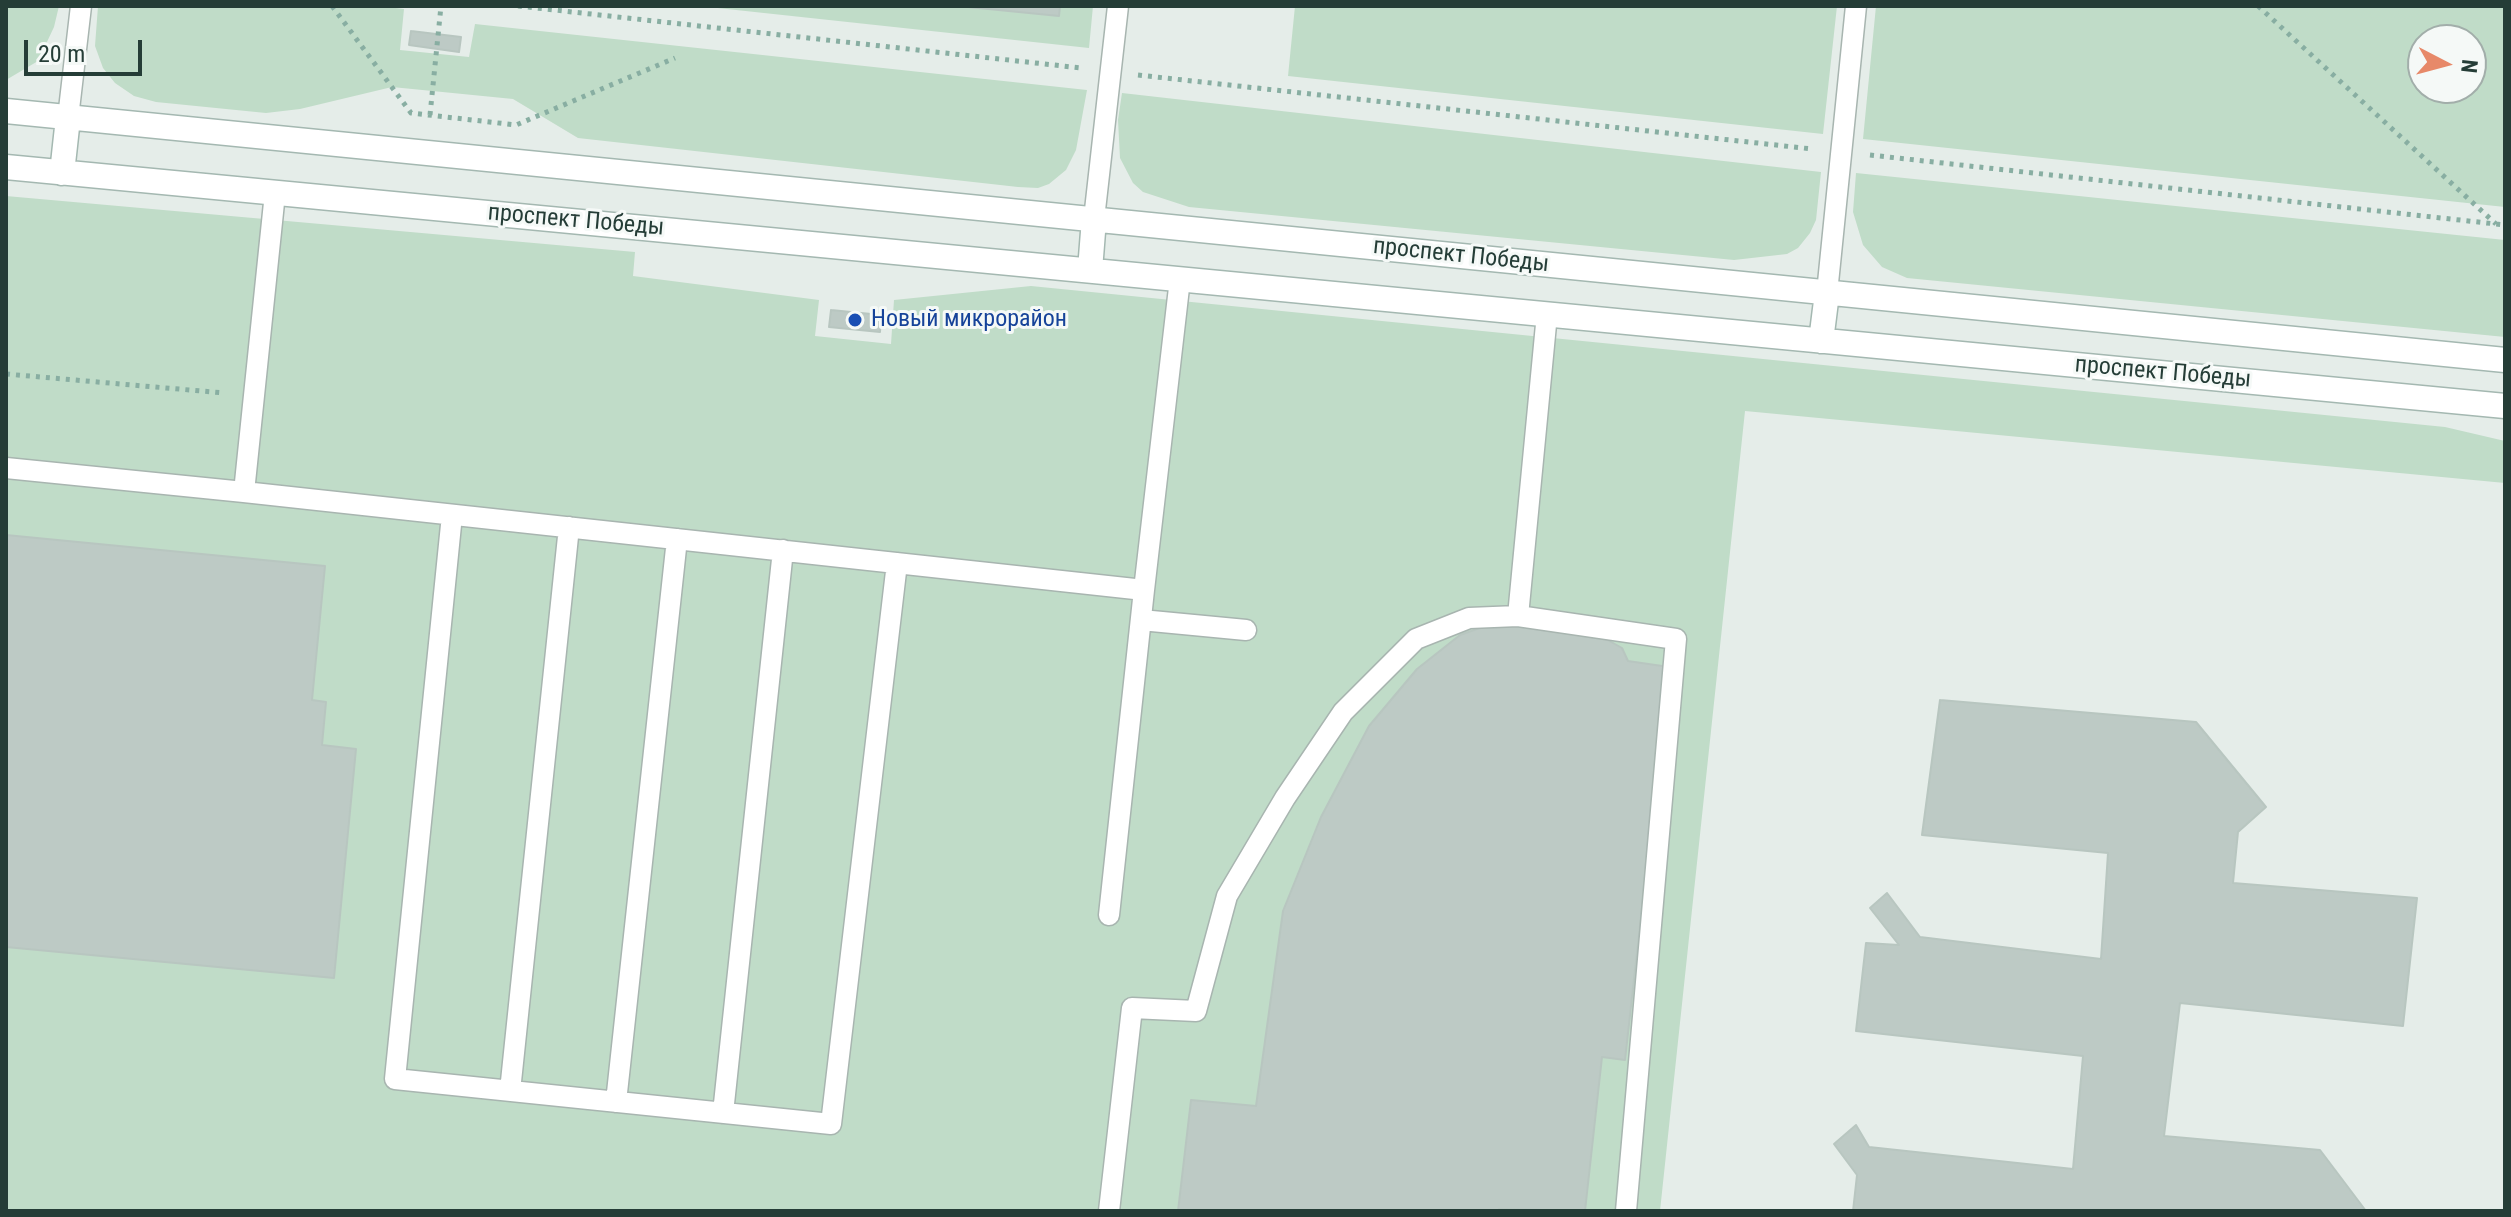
<!DOCTYPE html>
<html>
<head>
<meta charset="utf-8">
<style>
  body { margin:0 }
  #map { position:relative; width:2511px; height:1217px; overflow:hidden; background:#e5ede9; font-family:"Roboto Condensed",sans-serif }
  canvas { display:block }
  .frame { position:absolute; inset:0; border:8px solid #253d37; pointer-events:none }
  .north { position:absolute; left:2407px; top:24px; width:80px; height:80px; box-sizing:border-box; background:#f5f9f7; border:2px solid #a2aeaa; border-radius:50%; rotate:96deg; font-size:22px; font-weight:700; line-height:32px; text-align:center; color:#253d37 }
  .north::after { content:''; display:block; margin:auto; width:28px; height:36px; background:#e78969; clip-path:polygon(50% 0,100% 100%,50% 72%,0 100%) }
  .scale { position:absolute; left:24px; top:40px; width:118px; height:36px; box-sizing:border-box; border:4px solid #253d37; border-top:0; padding-left:10px; font-size:24px; line-height:28px; white-space:nowrap; color:#253d37; -webkit-text-stroke:6px #f5f9f7; paint-order:stroke }
</style>
</head>
<body>
<div id="map">
<canvas width="2511" height="1217"></canvas>
<div class="frame"></div>
<div class="north">N</div>
<div class="scale">20 m</div>
</div>
<script>
const ctx = document.querySelector('canvas').getContext('2d');
ctx.lineJoin = 'round';
function fill(path, color) {
  ctx.fillStyle = color;
  ctx.fill(path, 'evenodd');
}
function shape(rows) {
  const path = new Path2D();
  for (const r of rows) {
    path.moveTo(r[0], r[1]);
    for (let i = 2; i < r.length; i += 2) path.lineTo(r[i], r[i + 1]);
  }
  return path;
}
function strokePath(path, color, width, dash) {
  ctx.strokeStyle = color;
  ctx.lineWidth = width;
  ctx.lineCap = dash ? 'butt' : 'round';
  ctx.setLineDash(dash || []);
  ctx.stroke(path);
}
function label(font, color, halo, rows, align = 'center') {
  ctx.font = font + ' "Roboto Condensed",sans-serif';
  ctx.lineWidth = 6;
  ctx.setLineDash([]);
  ctx.textBaseline = 'middle';
  ctx.strokeStyle = halo;
  ctx.fillStyle = color;
  for (const [text, x, y, turn = 0] of rows) {
    ctx.save();
    ctx.translate(x, y);
    ctx.rotate((+turn || 0) * Math.PI / 180);
    ctx.textAlign = isNaN(turn) ? turn : align;
    if (halo) ctx.strokeText(text, 0, 0);
    ctx.fillText(text, 0, 0);
    ctx.restore();
  }
}
const green = shape([
  [6,6,59,6,54,27,38,61,6,80],
  [98,6,379,6,404,9,400,50,469,57,475,24,1087,90,1076,150,1066,170,1049,184,1038,188,1018,187,578,138,513,99,392,87,300,109,266,113,156,102,134,96,115,83,103,68,95,46],
  [699,6,958,6,1059,16,1060,6,1093,6,1089,48],
  [1295,6,1837,6,1823,134,1288,76],
  [1876,6,2505,6,2505,207,1863,139],
  [2471,40,2471,88,2423,88,2423,40],
  [1122,93,1821,172,1816,220,1810,233,1798,248,1787,254,1734,260,1189,207,1143,192,1133,183,1120,158,1118,120],
  [1856,173,2505,240,2505,337,1907,278,1882,267,1863,245,1853,212],
  [6,196,635,252,633,276,819,300,815,336,891,344,894,300,1031,286,2445,427,2505,441,2505,483,1745,411,1660,1211,6,1211]
]);
const building = shape([
  [958,6,1060,6,1059,16,958,6],
  [411,31,461,37,459,52,409,45,411,31],
  [831,310,881,315,880,332,829,327,831,310],
  [6,535,325,566,312,700,326,702,322,745,356,749,334,978,6,947,6,535],
  [1502,620,1586,628,1622,648,1628,661,1669,667,1625,1060,1602,1057,1585,1211,1499,1209,1499,1211,1178,1211,1191,1100,1256,1106,1283,911,1321,817,1369,726,1417,669,1460,635,1502,620],
  [1940,700,2196,722,2266,807,2238,832,2233,883,2417,898,2403,1026,2180,1003,2164,1136,2320,1150,2366,1211,1853,1211,1857,1175,1834,1144,1856,1125,1869,1147,2073,1169,2083,1056,1856,1031,1866,943,1899,945,1870,908,1887,893,1920,937,2101,959,2108,853,1922,835,1940,700]
]);
const path = shape([
  [332,6,411,113,516,125,675,58],
  [518,6,1081,68],
  [2258,6,2496,224],
  [1138,75,1812,149],
  [430,115,441,6],
  [1870,155,2505,225],
  [6,374,224,393]
]);
const service = shape([
  [68,118,81,6],
  [275,193,244,492,1144,590,1180,279],
  [1094,219,1118,6],
  [1827,293,1856,6],
  [6,468,244,492],
  [452,515,395,1079,831,1124,897,563],
  [1518,616,1547,314],
  [1141,620,1246,630],
  [1109,915,1144,590],
  [510,1091,569,527],
  [616,1102,677,539],
  [723,1113,783,550],
  [1109,1211,1132,1008,1196,1011,1227,896,1285,798,1343,712,1416,639,1469,618,1518,616,1676,639,1626,1211]
]);
const secondary = shape([
  [6,111,2505,360],
  [6,167,2505,406],
  [62,173,68,118],
  [1090,270,1094,219],
  [1821,341,1827,293]
]);
const markers = [
  [855,320,8,"#1a4fb4"]
];
const streetNames = [
  ["проспект Победы",576,221,5],
  ["проспект Победы",1461,256,6],
  ["проспект Победы",2163,373,5]
];
const transitNames = [
  ["Новый микрорайон",871,320]
];
fill(green, '#c0dcc8');
fill(building, '#bdcac5');
strokePath(building, '#b8c6c0', 2);
strokePath(service, '#a8b5b0', 23);
strokePath(secondary, '#a4b8b1', 27);
strokePath(path, '#88aea2', 5, [4, 6]);
strokePath(service, '#fff', 20);
strokePath(secondary, '#fff', 24);
for (const [x, y, r, color] of markers) {
  const dot = new Path2D();
  dot.arc(x, y, r, 0, 2 * Math.PI);
  ctx.fillStyle = color;
  ctx.fill(dot);
  strokePath(dot, '#f5f9f7', 3);
}
label('24px', '#253d37', '#f5f9f7', streetNames);
label('24px', '#164399', '#f5f9f7', transitNames, 'left');
</script>
</body>
</html>
